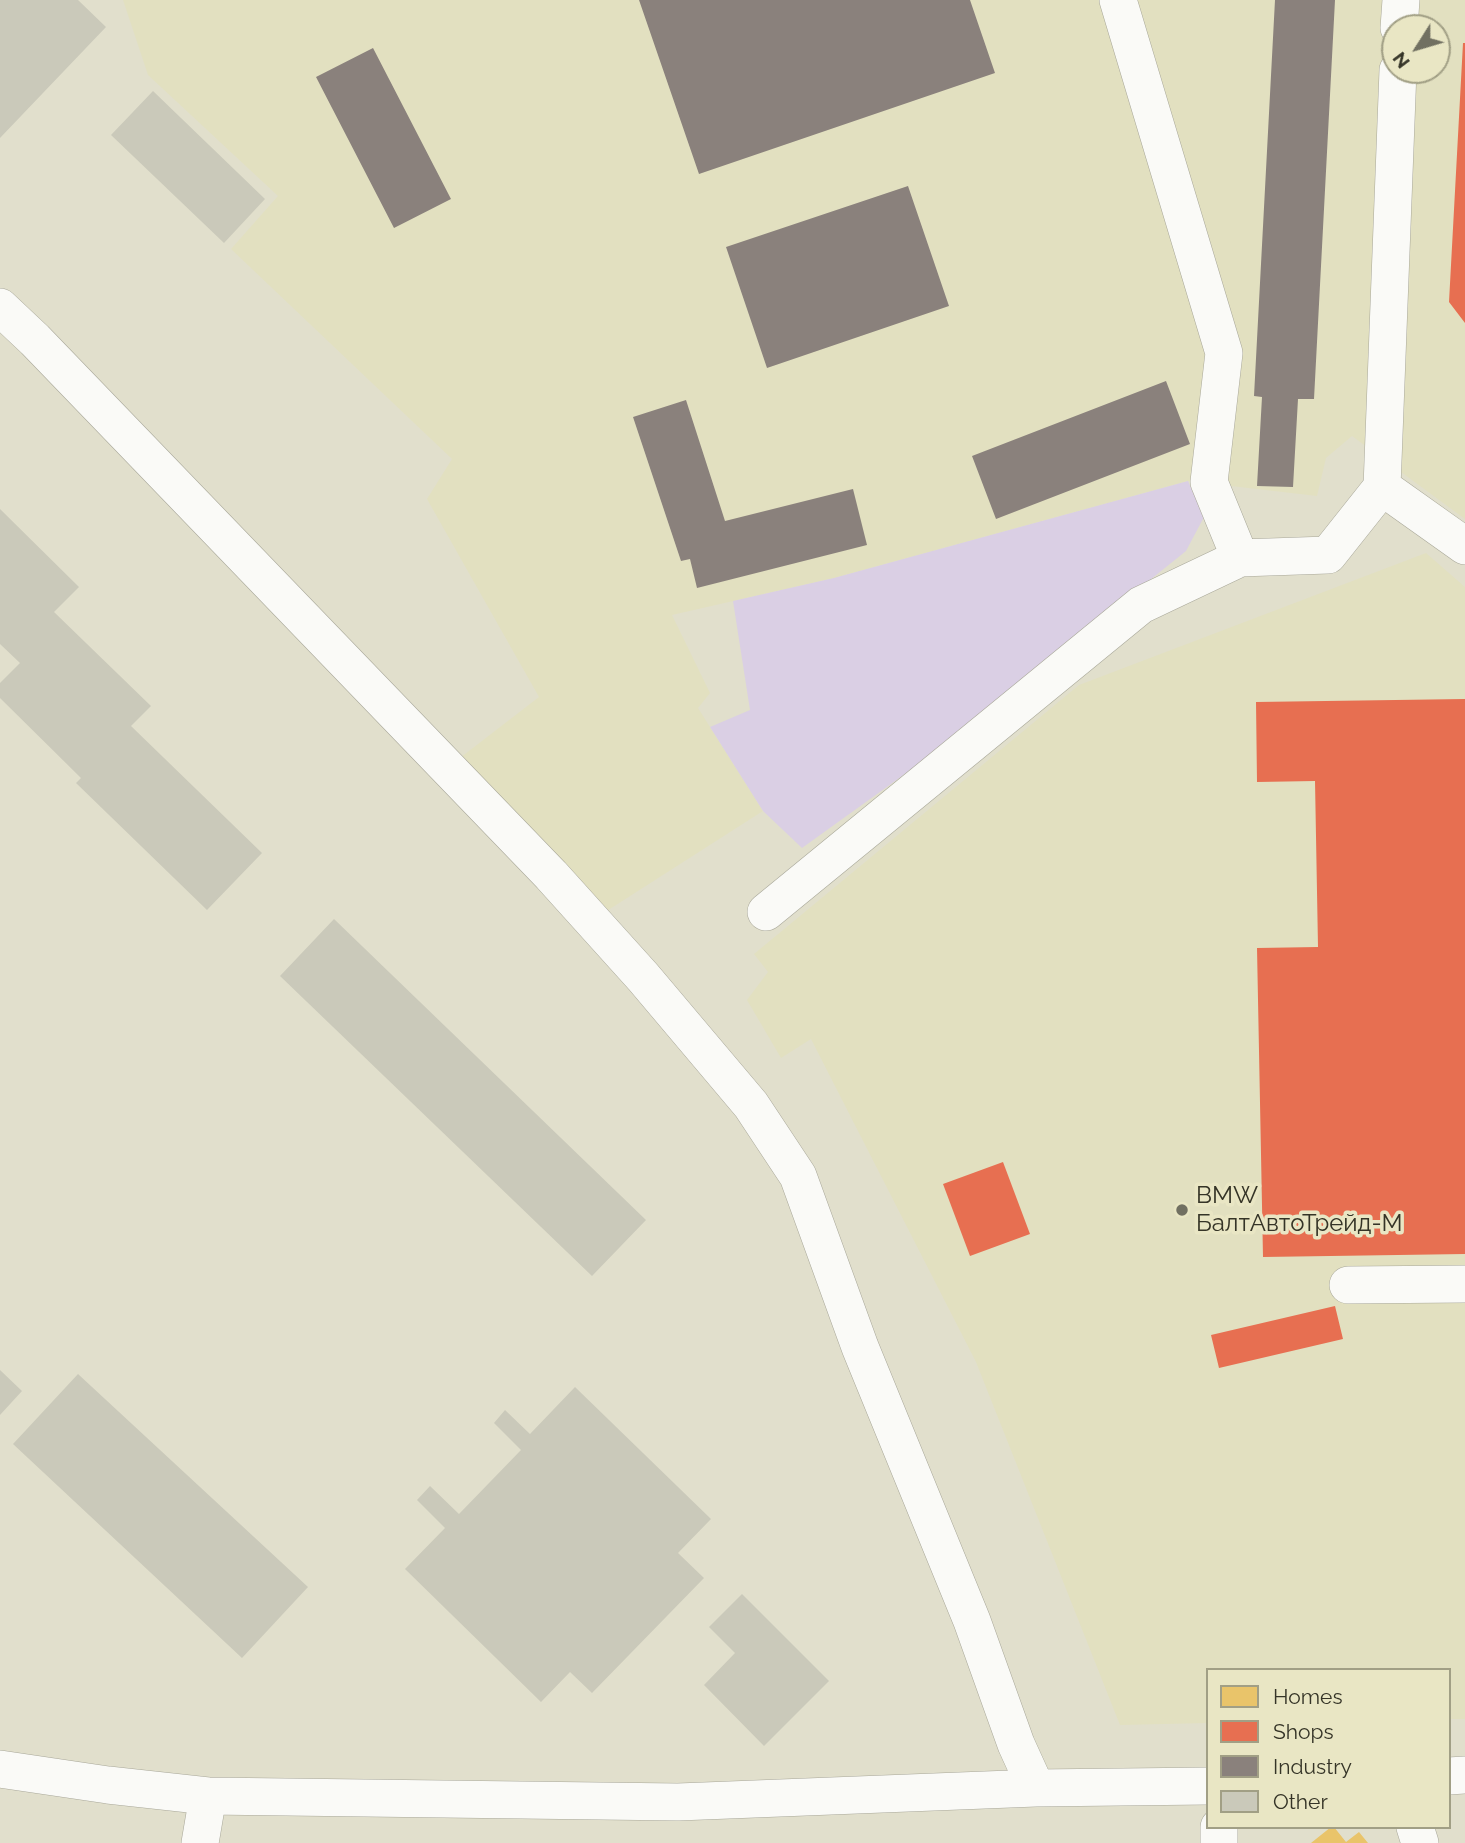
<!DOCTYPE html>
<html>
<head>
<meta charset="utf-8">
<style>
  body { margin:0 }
  #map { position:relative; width:1465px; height:1843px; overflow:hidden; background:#e1dfcc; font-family:Raleway,sans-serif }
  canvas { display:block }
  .legend { position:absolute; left:1206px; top:1668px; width:245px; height:161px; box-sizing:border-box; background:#e9e6c4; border:2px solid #a19f85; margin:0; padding:9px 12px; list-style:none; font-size:21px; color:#353427 }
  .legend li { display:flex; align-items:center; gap:14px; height:35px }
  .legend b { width:35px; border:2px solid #a19f85 }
  .north { position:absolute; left:1381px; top:14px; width:70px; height:70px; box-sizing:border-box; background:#e9e6c4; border:2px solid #a19f85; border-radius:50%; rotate:233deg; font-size:19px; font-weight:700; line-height:28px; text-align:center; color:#353427 }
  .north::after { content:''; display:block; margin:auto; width:24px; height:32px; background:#717061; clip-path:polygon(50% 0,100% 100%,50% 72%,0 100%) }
</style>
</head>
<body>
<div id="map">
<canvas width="1465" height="1843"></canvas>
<ul class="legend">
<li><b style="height:19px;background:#e9c46a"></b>Homes</li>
<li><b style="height:19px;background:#e76f51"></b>Shops</li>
<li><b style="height:19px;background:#8a817c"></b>Industry</li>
<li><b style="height:19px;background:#cac9ba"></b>Other</li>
</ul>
<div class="north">N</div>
</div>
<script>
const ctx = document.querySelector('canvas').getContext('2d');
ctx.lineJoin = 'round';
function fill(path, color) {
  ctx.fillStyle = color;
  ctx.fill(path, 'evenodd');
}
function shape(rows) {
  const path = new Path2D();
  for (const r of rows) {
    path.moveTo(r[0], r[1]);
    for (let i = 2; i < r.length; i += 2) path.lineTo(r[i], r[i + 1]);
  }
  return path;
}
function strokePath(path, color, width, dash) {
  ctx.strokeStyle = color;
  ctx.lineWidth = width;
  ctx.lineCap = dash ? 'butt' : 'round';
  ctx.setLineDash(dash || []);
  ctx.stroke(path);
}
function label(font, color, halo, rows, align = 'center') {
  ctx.font = font + ' Raleway,sans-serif';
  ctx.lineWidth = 7;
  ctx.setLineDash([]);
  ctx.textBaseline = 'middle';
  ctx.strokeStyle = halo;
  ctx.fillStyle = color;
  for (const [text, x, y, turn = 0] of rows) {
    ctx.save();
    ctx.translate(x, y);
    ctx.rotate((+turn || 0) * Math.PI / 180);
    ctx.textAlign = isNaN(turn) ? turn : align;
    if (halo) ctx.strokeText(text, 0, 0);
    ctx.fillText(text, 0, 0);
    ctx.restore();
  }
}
const built = shape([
  [123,0,1465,0,1465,519,1352,436,1326,458,1317,496,1188,481,834,578,672,615,710,693,698,708,763,811,602,914,456,761,539,697,427,499,452,459,231,249,278,196,148,75],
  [1395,28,1437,28,1437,70,1395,70],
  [1426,553,1465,587,1465,1719,1449,1719,1449,1670,1208,1670,1208,1723,1120,1725,976,1362,811,1039,781,1058,747,1000,768,972,754,954,1079,685]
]);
const green = shape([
  [1188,481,1204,517,1186,551,941,748,802,848,763,811,710,727,750,710,733,601,834,578]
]);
const homes = shape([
  [1331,1827,1334,1827,1346,1842,1359,1832,1368,1843,1311,1843]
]);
const shops = shape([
  [1463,43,1465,43,1465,323,1449,302],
  [1465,699,1465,1254,1263,1257,1257,948,1318,947,1315,781,1257,782,1256,702],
  [1003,1162,1030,1234,970,1256,943,1184],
  [1335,1306,1343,1339,1219,1368,1211,1335]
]);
const industry = shape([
  [639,0,970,0,995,73,699,174],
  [1275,0,1335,0,1314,399,1298,399,1293,487,1257,486,1262,397,1254,396],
  [373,48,451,199,394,228,316,77],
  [908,186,949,306,767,368,726,247],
  [1166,381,1190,444,996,519,972,456],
  [686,400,725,521,853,489,867,545,697,588,690,559,681,561,633,417]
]);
const building = shape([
  [0,0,78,0,106,27,0,138],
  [153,91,265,199,224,243,111,135],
  [0,509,79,587,54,612,151,706,131,726,262,853,207,910,76,783,81,778,0,698,0,683,20,663,0,644],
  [334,919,646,1220,592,1276,280,976],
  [0,1370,22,1391,0,1415],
  [78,1374,308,1587,242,1658,13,1444],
  [575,1387,711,1519,678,1553,704,1578,592,1693,570,1672,541,1702,405,1569,445,1528,417,1500,430,1486,459,1514,521,1450,494,1423,505,1410,530,1434],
  [742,1594,829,1681,764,1746,704,1685,735,1653,709,1627]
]);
const minor = shape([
  [1118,0,1224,353,1209,482,1240,558,1328,555,1382,487,1465,546],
  [1399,28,1401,0],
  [0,307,35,340,551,875,643,977,751,1105,798,1176,860,1347,972,1621,1016,1744,1036,1788],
  [1382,487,1398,70],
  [766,912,1141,605,1240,558],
  [1348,1285,1465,1284],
  [0,1769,108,1785,208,1796,678,1802,1036,1788,1208,1786],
  [1449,1776,1465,1775],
  [1415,1827,1420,1843],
  [200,1843,208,1796],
  [1219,1843,1219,1827]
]);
const markers = [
  [1182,1210,7,"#717061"]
];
const poiNames = [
  ["BMW",1196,1196],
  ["БалтАвтоТрейд-М",1196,1224]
];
fill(built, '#e2e0c0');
fill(green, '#dacfe4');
fill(homes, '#e9c46a');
fill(shops, '#e76f51');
fill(industry, '#8a817c');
fill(building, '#cac9ba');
strokePath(minor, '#a8a799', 38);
strokePath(minor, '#fafaf7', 37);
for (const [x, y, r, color] of markers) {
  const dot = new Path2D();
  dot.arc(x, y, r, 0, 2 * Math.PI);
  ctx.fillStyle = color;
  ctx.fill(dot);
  strokePath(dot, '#e9e6c4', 2.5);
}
label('24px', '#353427', '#e9e6c4', poiNames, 'left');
</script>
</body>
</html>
